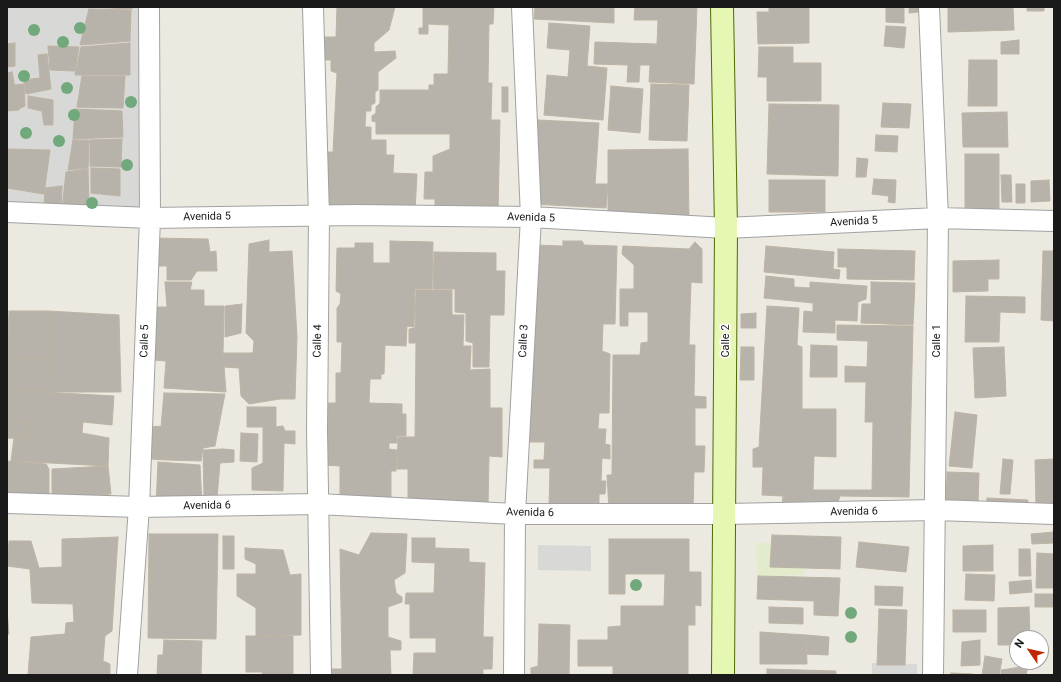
<!DOCTYPE html>
<html>
<head>
<meta charset="utf-8">
<style>
  body { margin:0 }
  #map { position:relative; width:1061px; height:682px; overflow:hidden; background:#eceae0; font-family:Roboto,sans-serif }
  canvas { display:block }
  .frame { position:absolute; inset:0; border:8px solid #1a1a1a; pointer-events:none }
  .north { position:absolute; left:1009px; top:630px; width:40px; height:40px; box-sizing:border-box; background:#fff; border:1px solid #a3a3a3; border-radius:50%; rotate:304deg; font-size:11px; font-weight:700; line-height:16px; text-align:center; color:#1a1a1a }
  .north::after { content:''; display:block; margin:auto; width:14px; height:18px; background:#bf2906; clip-path:polygon(50% 0,100% 100%,50% 72%,0 100%) }
</style>
</head>
<body>
<div id="map">
<canvas width="1061" height="682"></canvas>
<div class="frame"></div>
<div class="north">N</div>
</div>
<script>
const ctx = document.querySelector('canvas').getContext('2d');
ctx.lineJoin = 'round';
function fill(path, color) {
  ctx.fillStyle = color;
  ctx.fill(path, 'evenodd');
}
function shape(rows) {
  const path = new Path2D();
  for (const r of rows) {
    path.moveTo(r[0], r[1]);
    for (let i = 2; i < r.length; i += 2) path.lineTo(r[i], r[i + 1]);
  }
  return path;
}
function strokePath(path, color, width, dash) {
  ctx.strokeStyle = color;
  ctx.lineWidth = width;
  ctx.lineCap = dash ? 'butt' : 'round';
  ctx.setLineDash(dash || []);
  ctx.stroke(path);
}
function label(font, color, halo, rows, align = 'center') {
  ctx.font = font + ' Roboto,sans-serif';
  ctx.lineWidth = 3;
  ctx.setLineDash([]);
  ctx.textBaseline = 'middle';
  ctx.strokeStyle = halo;
  ctx.fillStyle = color;
  for (const [text, x, y, turn = 0] of rows) {
    ctx.save();
    ctx.translate(x, y);
    ctx.rotate((+turn || 0) * Math.PI / 180);
    ctx.textAlign = isNaN(turn) ? turn : align;
    if (halo) ctx.strokeText(text, 0, 0);
    ctx.fillText(text, 0, 0);
    ctx.restore();
  }
}
const residential = shape([
  [7,7,152,7,152,215,7,210],
  [538,545,591,546,591,571,538,570],
  [872,663,917,664,917,675,872,675]
]);
const farmland = shape([
  [803,541,804,575,757,576,756,543]
]);
const building = shape([
  [90,7,132,7,132,9,90,7],
  [337,7,395,7,389,30,374,43,374,52,395,51,396,58,378,72,378,90,375,92,375,103,371,105,371,111,366,111,365,127,371,127,371,140,386,140,386,155,394,155,393,173,417,174,415,212,325,205,327,152,333,152,337,73,331,71,331,60,325,60,325,37,336,37,337,7],
  [423,7,494,7,493,24,489,24,488,83,492,83,491,120,500,120,498,214,435,213,435,199,424,199,425,172,433,172,433,156,450,149,450,134,376,134,376,122,372,121,372,116,376,113,376,107,380,103,380,90,429,90,429,85,434,85,434,74,448,74,449,25,428,24,428,34,419,34,419,28,423,28,423,7],
  [535,7,614,7,614,23,534,19,535,7],
  [635,7,697,7,694,84,649,82,650,65,640,65,639,82,627,82,628,65,594,64,595,42,657,44,658,20,634,20,635,7],
  [769,7,809,7,809,43,758,44,757,12,769,12,769,7],
  [886,7,904,7,904,23,886,22,886,7],
  [909,7,919,7,919,12,909,13,909,7],
  [948,7,1013,7,1014,30,948,32,948,7],
  [1027,7,1044,7,1044,11,1027,11,1027,7],
  [89,9,131,10,130,41,80,45,89,9],
  [549,23,590,26,587,66,607,68,603,120,544,115,547,75,568,77,570,50,547,48,549,23],
  [886,26,906,27,904,48,884,46,886,26],
  [1019,40,1019,54,1001,54,1001,42,1019,40],
  [15,43,15,66,7,67,7,44,15,43],
  [130,43,130,75,75,75,81,47,130,43],
  [48,46,79,47,75,71,50,70,48,46],
  [759,47,793,47,793,63,821,63,821,101,767,101,767,77,758,77,759,47],
  [47,54,51,89,26,94,24,80,40,78,38,55,47,54],
  [969,60,997,60,997,106,968,106,969,60],
  [12,72,19,110,7,111,7,73,12,72],
  [82,76,125,76,123,108,77,107,82,76],
  [24,84,25,106,19,109,15,85,24,84],
  [651,84,689,85,687,141,649,140,651,84],
  [611,86,643,89,640,133,608,130,611,86],
  [502,87,508,87,508,112,502,112,502,87],
  [28,96,53,100,53,125,44,125,42,111,28,108,28,96],
  [883,103,911,104,909,128,881,127,883,103],
  [769,104,839,105,838,176,767,174,769,104],
  [75,109,122,111,123,137,73,139,75,109],
  [1007,112,1008,147,963,147,962,113,1007,112],
  [538,120,599,123,595,184,608,184,606,208,533,204,538,120],
  [876,135,898,136,897,152,875,151,876,135],
  [122,139,121,167,90,166,90,140,122,139],
  [73,140,89,140,88,168,68,170,73,140],
  [7,149,50,150,44,194,7,188,7,149],
  [688,149,689,219,608,220,608,150,688,149],
  [965,154,999,154,999,210,965,210,965,154],
  [857,158,868,159,866,177,856,177,857,158],
  [91,168,120,169,120,196,91,193,91,168],
  [88,169,89,210,62,210,66,172,88,169],
  [1001,175,1011,175,1012,202,1002,202,1001,175],
  [874,179,896,180,895,203,888,202,889,196,872,194,874,179],
  [769,180,825,180,825,212,769,212,769,180],
  [1049,180,1050,201,1031,202,1031,181,1049,180],
  [1016,184,1025,184,1025,203,1016,203,1016,184],
  [62,186,61,210,44,210,45,188,62,186],
  [154,238,208,239,210,252,216,251,217,271,197,271,191,280,167,280,167,266,154,266,154,238],
  [269,240,269,252,292,251,297,337,295,399,280,399,249,404,241,396,239,368,224,367,223,353,253,353,254,341,246,333,249,244,269,240],
  [390,241,433,242,432,289,415,289,414,327,407,326,406,346,385,345,384,374,381,374,381,379,370,379,369,403,402,404,402,414,406,414,406,436,397,436,397,443,389,443,389,449,397,450,396,471,391,471,391,500,340,499,340,466,324,465,325,403,336,403,336,373,341,373,342,342,337,342,337,308,340,304,341,294,336,291,337,248,355,248,355,243,373,243,373,263,390,263,390,241],
  [563,241,582,241,584,245,617,246,615,324,603,324,602,351,610,354,609,413,599,413,598,429,606,429,605,444,610,445,610,459,602,458,601,481,606,481,605,494,599,494,599,507,549,505,550,468,534,468,534,460,544,460,545,442,529,442,535,245,563,246,563,241],
  [695,242,702,249,702,283,691,282,689,345,695,345,694,396,706,397,706,408,695,408,695,446,705,446,704,472,694,472,693,511,609,510,607,475,612,475,613,355,640,355,641,343,648,342,648,312,628,312,628,326,620,326,620,289,634,289,634,265,622,254,623,246,689,249,695,242],
  [766,246,834,252,833,269,840,270,839,279,764,272,766,246],
  [838,249,915,251,914,280,847,279,847,267,838,267,838,249],
  [1043,251,1054,251,1054,321,1041,320,1043,251],
  [434,252,496,253,496,271,505,271,504,315,490,315,489,367,473,367,473,343,466,341,466,313,455,312,455,289,433,289,434,252],
  [999,260,999,279,988,279,988,291,953,292,953,261,999,260],
  [766,276,794,279,794,287,810,288,810,282,867,286,866,299,858,302,857,321,835,320,835,333,803,332,804,311,813,312,813,303,764,298,766,276],
  [165,282,192,282,190,290,204,290,204,306,224,306,223,353,226,392,164,388,166,361,152,360,153,307,167,307,165,282],
  [871,282,915,283,913,325,861,323,862,304,871,304,871,282],
  [416,290,452,290,452,315,464,315,463,346,471,346,470,370,490,369,490,408,502,408,502,457,489,456,488,506,408,506,408,469,397,469,398,437,415,437,416,343,409,343,409,329,415,328,416,290],
  [966,296,1025,297,1025,313,1000,312,999,342,965,342,966,296],
  [242,304,241,333,225,337,225,306,242,304],
  [767,306,799,308,797,345,802,347,802,409,836,409,836,457,814,456,813,490,872,490,873,422,865,422,866,382,845,382,845,366,867,367,868,341,837,340,837,325,913,326,909,497,840,496,836,508,782,505,783,496,762,495,763,467,753,467,753,449,759,447,767,306],
  [9,311,48,311,49,359,7,357,9,311],
  [48,311,119,315,121,392,47,392,49,359,48,311],
  [756,313,756,328,741,328,741,314,756,313],
  [811,345,837,346,837,377,810,377,811,345],
  [741,347,754,347,754,380,740,380,741,347],
  [1004,347,1006,396,975,398,973,348,1004,347],
  [7,357,49,359,47,392,7,390,7,357],
  [8,390,114,396,112,425,83,422,82,433,109,438,108,466,11,461,14,438,28,439,29,423,7,422,8,390],
  [164,393,225,394,215,446,203,448,201,461,167,460,165,426,161,427,164,393],
  [247,407,276,407,276,427,283,426,285,431,295,431,295,444,284,443,283,491,252,490,252,468,263,463,263,427,247,427,247,407],
  [955,412,977,415,972,468,949,466,955,412],
  [7,422,29,423,28,439,7,438,7,422],
  [165,426,167,460,148,459,148,427,165,426],
  [241,433,258,434,257,462,240,461,241,433],
  [223,449,234,450,234,462,220,463,217,498,204,498,203,450,223,449],
  [1003,459,1013,460,1010,494,1000,494,1003,459],
  [1054,459,1054,510,1036,510,1035,460,1054,459],
  [7,461,46,464,49,469,49,500,7,500,7,461],
  [158,462,200,465,202,504,156,505,158,462],
  [108,466,111,494,90,496,52,507,52,469,108,466],
  [947,472,979,473,978,506,946,505,947,472],
  [987,498,1028,500,1027,514,986,512,987,498],
  [1054,532,1054,543,1032,544,1031,534,1054,532],
  [371,533,407,534,405,573,394,580,396,593,402,597,402,602,388,607,388,637,401,641,401,650,390,650,391,675,330,675,330,669,342,669,340,549,359,555,371,533],
  [149,534,218,534,216,639,148,638,149,534],
  [772,535,841,537,840,569,770,567,772,535],
  [223,536,234,536,234,569,223,569,223,536],
  [118,537,112,631,105,636,103,661,110,664,110,675,28,675,31,637,65,634,66,623,74,622,73,604,32,603,30,569,7,566,9,541,31,541,39,568,62,567,62,539,118,537],
  [412,538,435,538,435,548,469,549,469,562,485,563,483,637,493,637,492,669,483,669,483,675,413,675,414,653,436,653,436,638,410,638,410,604,405,604,406,593,434,593,435,563,412,562,412,538],
  [609,539,689,539,689,572,701,572,701,606,695,605,695,625,688,625,688,675,613,675,613,666,578,666,578,640,608,640,608,627,621,626,621,606,664,606,665,574,625,574,625,594,609,594,609,539],
  [859,542,909,547,906,572,856,567,859,542],
  [993,545,993,571,963,571,963,546,993,545],
  [245,548,283,550,290,575,301,574,301,635,256,636,256,608,237,596,237,574,256,574,256,564,245,559,245,548],
  [1019,549,1030,549,1031,576,1019,576,1019,549],
  [1037,553,1054,554,1054,588,1036,588,1037,553],
  [966,574,995,575,994,601,965,600,966,574],
  [758,576,840,578,838,616,814,615,814,601,757,599,758,576],
  [1031,580,1032,592,1010,594,1009,582,1031,580],
  [875,586,903,587,902,606,875,605,875,586],
  [1035,594,1054,594,1054,607,1035,607,1035,594],
  [769,607,803,608,803,624,769,623,769,607],
  [1029,607,1030,638,1017,638,1017,645,998,645,998,608,1029,607],
  [7,609,9,634,7,634,7,609],
  [879,609,907,610,905,665,877,665,879,609],
  [953,610,986,610,986,632,953,632,953,610],
  [539,624,570,625,569,675,531,675,531,668,538,666,539,624],
  [760,632,806,635,807,664,760,664,760,632],
  [806,635,829,637,828,655,806,654,806,635],
  [246,636,293,636,293,675,263,675,262,672,246,672,246,636],
  [164,640,202,641,201,675,157,675,158,655,163,655,164,640],
  [980,640,980,665,961,666,962,642,980,640],
  [985,656,1002,659,999,675,982,675,985,656],
  [1028,666,1026,675,1001,675,1001,670,1028,666],
  [767,669,836,671,836,675,767,675,767,669],
  [951,673,973,674,973,675,951,675,951,673]
]);
const street = shape([
  [313,7,319,216,317,430,321,675],
  [929,7,938,218,933,675],
  [7,212,150,218,356,215,531,217,726,228,938,218,1054,221],
  [7,503,139,507,318,504,515,514,725,514,936,510,1054,514],
  [127,675,139,507,150,218,149,7],
  [514,675,515,514,531,217,522,7]
]);
const secondary = shape([
  [722,7,726,228,723,675]
]);
const trees = [
  [80,28],
  [34,30],
  [63,42],
  [24,76],
  [67,88],
  [131,102],
  [74,115],
  [26,133],
  [59,141],
  [127,165],
  [92,203],
  [636,585],
  [851,613],
  [851,637]
];
const streetNames = [
  ["Avenida 5",207,217,-1],
  ["Avenida 5",531,218,2],
  ["Avenida 5",854,222,-3],
  ["Calle 5",145,341,-88],
  ["Calle 4",318,341,-89],
  ["Calle 3",524,341,-87],
  ["Calle 2",726,341,-90],
  ["Calle 1",937,341,-90],
  ["Avenida 6",207,506,-1],
  ["Avenida 6",854,512,-1],
  ["Avenida 6",530,513,1]
];
fill(residential, '#d8d8d7');
fill(farmland, '#e2ebcb');
fill(building, '#b8b3aa');
strokePath(building, '#bdb3a3', 1);
strokePath(street, '#a1a1a1', 22);
strokePath(secondary, '#4d6b07', 24);
strokePath(street, '#fff', 20);
strokePath(secondary, '#e6f7b3', 22);
ctx.fillStyle = '#72a97c';
for (const [x, y] of trees) {
  ctx.beginPath();
  ctx.arc(x, y, 6, 0, 2 * Math.PI);
  ctx.fill();
}
label('11px', '#1a1a1a', '#fff', streetNames);
</script>
</body>
</html>
